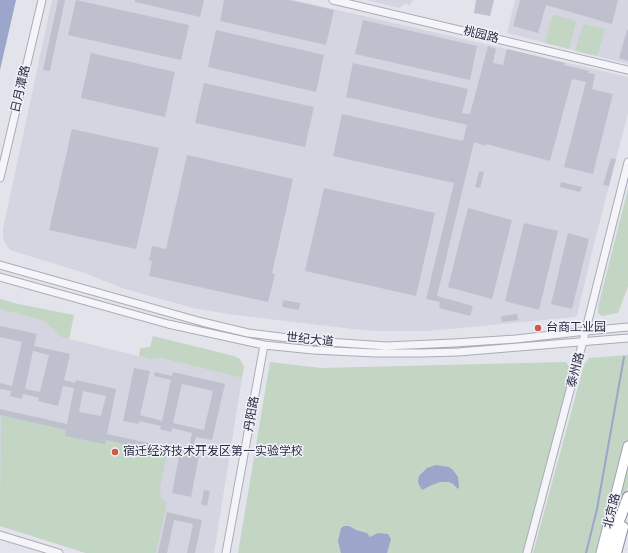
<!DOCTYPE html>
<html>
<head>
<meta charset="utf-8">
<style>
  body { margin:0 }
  canvas { display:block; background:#e2e3eb }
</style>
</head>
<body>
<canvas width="628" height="553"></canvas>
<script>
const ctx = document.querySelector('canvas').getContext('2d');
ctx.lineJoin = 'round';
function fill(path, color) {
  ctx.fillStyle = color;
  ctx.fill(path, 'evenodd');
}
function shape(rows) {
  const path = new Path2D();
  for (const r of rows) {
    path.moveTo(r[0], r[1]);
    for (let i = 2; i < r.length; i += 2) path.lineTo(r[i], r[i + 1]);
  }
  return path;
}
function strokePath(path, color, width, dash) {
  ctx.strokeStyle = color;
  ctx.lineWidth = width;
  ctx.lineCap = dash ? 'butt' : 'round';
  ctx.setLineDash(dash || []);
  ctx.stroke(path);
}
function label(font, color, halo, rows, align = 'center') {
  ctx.font = font + ' "Fira Sans Condensed","Noto Sans SC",sans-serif';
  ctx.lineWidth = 3;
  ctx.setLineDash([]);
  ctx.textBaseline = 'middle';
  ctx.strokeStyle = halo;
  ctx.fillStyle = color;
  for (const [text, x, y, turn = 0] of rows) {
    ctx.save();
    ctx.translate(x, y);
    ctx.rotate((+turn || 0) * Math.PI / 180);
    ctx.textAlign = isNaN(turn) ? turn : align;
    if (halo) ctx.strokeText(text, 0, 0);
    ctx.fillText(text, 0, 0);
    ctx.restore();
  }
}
const built = shape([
  [52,0,294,0,628,77,628,113,596,236,577,315,575,317,429,331,377,331,353,329,235,315,193,308,125,289,85,273,10,250,4,241,3,235,3,229],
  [366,0,413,0,410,5,405,4,399,8],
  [515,0,628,0,628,64,507,33],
  [0,309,44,321,61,337,150,359,161,358,242,378,214,553,86,553,0,526]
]);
const green = shape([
  [554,15,574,20,576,22,569,49,545,43,552,17],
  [584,24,605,29,597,56,575,51,583,25],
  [628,189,628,286,618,313,602,316,598,313,598,307],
  [0,299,18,304,74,315,69,339,61,337,44,321,0,309],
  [153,336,234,356,240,359,244,367,242,378,161,358,150,359,139,356,140,348,150,347],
  [628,355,628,487,612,553,533,553,584,365,589,358],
  [270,362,321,368,566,362,572,372,523,553,238,553],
  [1,415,167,454,160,489,161,499,167,503,156,553,86,553,0,526]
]);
const water = shape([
  [0,0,16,0,0,70],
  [436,465,449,467,453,470,458,477,459,487,458,489,453,484,449,482,440,482,432,485,422,490,421,488,419,485,418,481,419,476,427,468],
  [344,526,349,526,356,530,367,533,370,537,378,533,388,534,391,539,387,553,341,553,338,541,341,528]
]);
const stream = shape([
  [586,553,597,509,624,357]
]);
const building = shape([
  [58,0,65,0,50,71,43,70],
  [76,0,189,25,181,60,68,35],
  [135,0,204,0,200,17,135,2],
  [224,0,289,0,334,10,326,45,220,21],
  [476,0,494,0,490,16,474,13],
  [520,0,618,0,612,24,546,5,538,33,513,26],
  [363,20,477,46,470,80,355,54],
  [216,30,324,55,316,92,208,67],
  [627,30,628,30,628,61,619,58],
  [488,46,496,49,493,63,503,65,507,49,565,63,564,65,589,71,588,73,595,74,592,89,613,94,593,174,564,167,586,82,572,79,550,161,486,144,486,146,474,142,437,296,473,306,470,316,439,308,440,302,426,299,454,183,333,156,342,114,463,141,467,125,346,97,353,63,468,89,462,113,470,114],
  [91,53,175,72,165,117,81,98],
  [204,83,314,107,305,147,195,123],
  [72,129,159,148,136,249,49,230],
  [187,155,293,179,272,273,275,274,268,302,149,276,152,261,149,260,152,246,166,249],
  [611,158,616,159,609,186,603,185],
  [479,171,484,172,480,188,475,187],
  [561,182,582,187,580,192,560,187],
  [324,188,435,213,416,296,305,271],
  [468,208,512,220,492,299,448,287],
  [524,223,558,231,539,310,505,301],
  [568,233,589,239,572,309,551,304],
  [283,300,300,303,299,310,282,307],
  [517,314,518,320,502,322,501,316],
  [0,326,37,334,34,346,70,354,64,380,75,383,76,380,116,389,107,434,181,450,182,446,189,447,192,433,172,428,171,432,160,429,161,426,139,421,139,424,123,421,134,368,150,371,140,415,162,421,171,380,154,376,155,372,172,376,173,372,225,384,212,440,196,437,193,448,200,450,191,497,172,493,179,456,106,440,105,444,65,436,66,430,0,415,0,409,67,424,74,388,63,386,58,406,38,401,39,398,23,394,22,399,10,396,11,391,0,389,0,383,12,386,22,342,0,337],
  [33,351,49,355,40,392,25,389],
  [182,384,213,391,204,430,173,423],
  [83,391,106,396,101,416,79,412],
  [204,490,210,491,207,506,201,504],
  [167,512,202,520,195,553,187,553,193,524,174,520,167,553,158,553]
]);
const minor = shape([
  [333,0,628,70],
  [0,178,42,0],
  [0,265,202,322,248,333,313,341,386,346,454,343,516,339,586,331,628,327],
  [0,277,168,324,264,345,313,350,375,353,421,353,458,352,628,338],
  [0,535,59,553],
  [226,553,264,345],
  [527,553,583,341,628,162]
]);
const major = shape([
  [601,553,628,446]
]);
const highway = shape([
  [607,553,628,497],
  [616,553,623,527]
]);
const markers = [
  [538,328,4,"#d25744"],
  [115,452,4,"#d25744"]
];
const streetNames = [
  ["桃园路",481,35,14],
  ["日月潭路",21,89,-77],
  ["世纪大道",310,340,6],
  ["泰州路",576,370,-75],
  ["丹阳路",252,414,-80],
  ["北京路",612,511,-76]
];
const poiNames = [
  ["台商工业园",546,328],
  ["宿迁经济技术开发区第一实验学校",123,452]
];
fill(built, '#d4d5e0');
fill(green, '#c3d5c3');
fill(water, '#9ca6cb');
strokePath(stream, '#9ca6cb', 2);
fill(building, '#bfc0ce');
strokePath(minor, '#aaacb9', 9);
strokePath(major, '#a1a3b7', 11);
strokePath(highway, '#898ba2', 12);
strokePath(minor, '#f5f5f9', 7);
strokePath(major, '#fff', 9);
strokePath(highway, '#fff', 10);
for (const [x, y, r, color] of markers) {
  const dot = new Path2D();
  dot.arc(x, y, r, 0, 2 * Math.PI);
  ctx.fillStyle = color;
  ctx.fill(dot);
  strokePath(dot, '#f1f2f8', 1.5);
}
label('12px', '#292b43', '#f1f2f8', streetNames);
label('12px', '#292b43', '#f1f2f8', poiNames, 'left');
</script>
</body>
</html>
